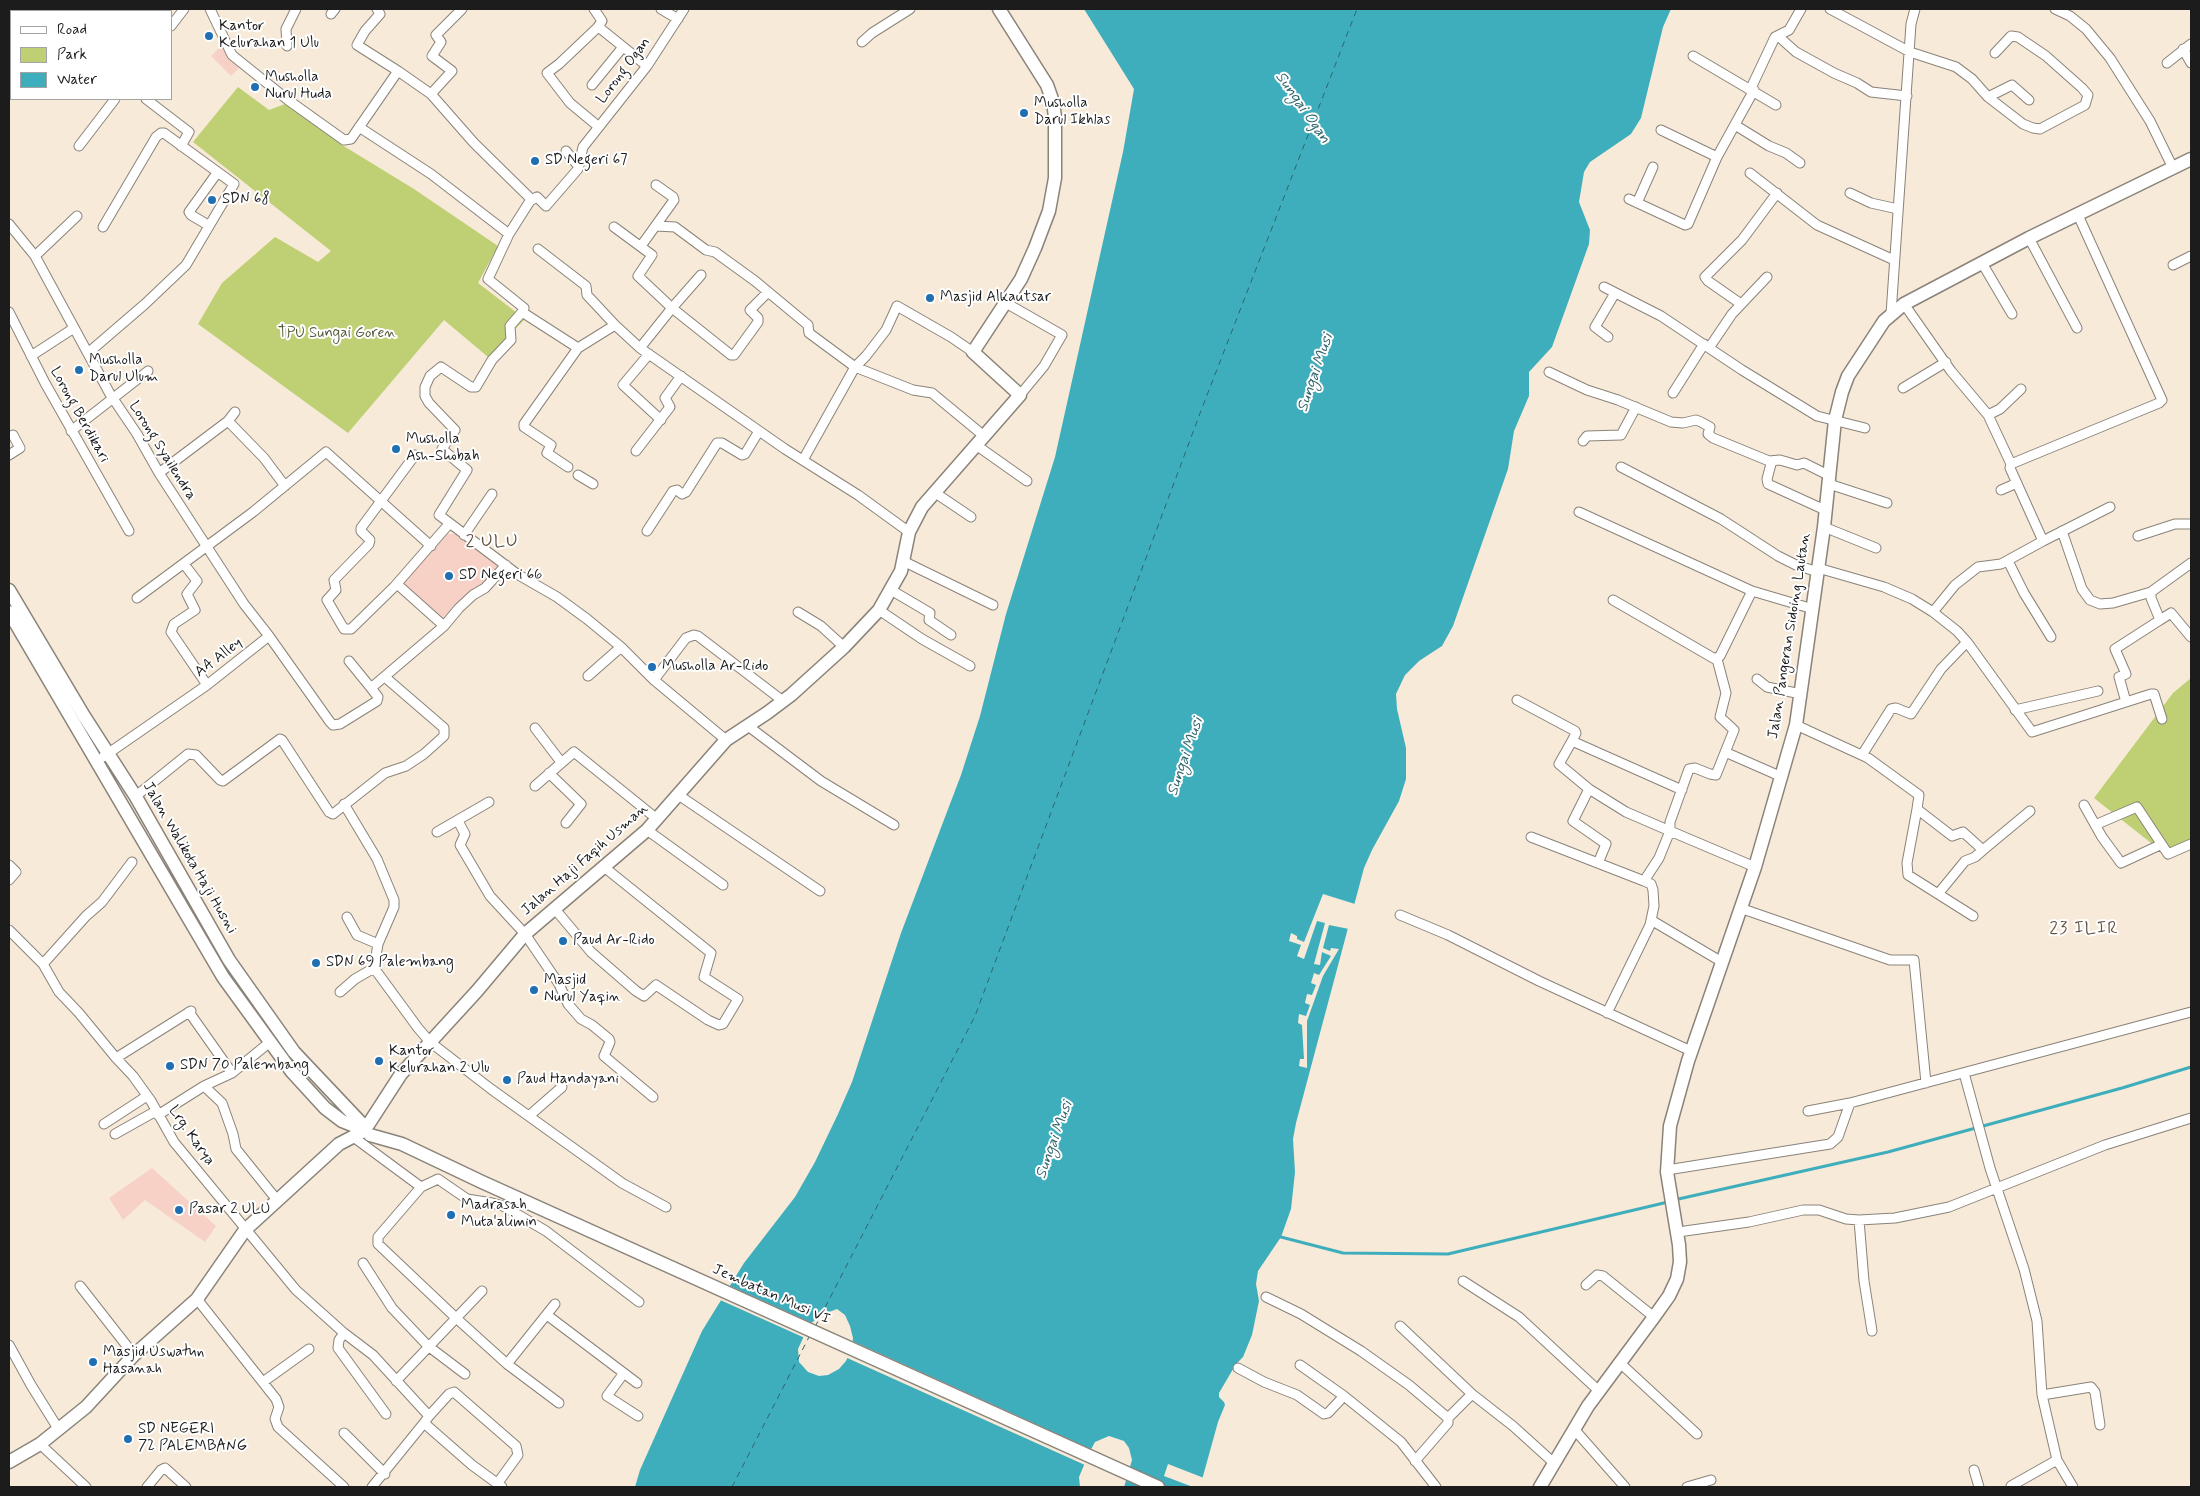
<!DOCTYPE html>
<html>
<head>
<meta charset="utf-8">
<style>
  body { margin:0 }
  #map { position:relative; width:2200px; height:1496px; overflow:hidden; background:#f7ead8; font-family:Mynerve,sans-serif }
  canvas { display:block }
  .frame { position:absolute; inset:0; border:10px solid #1c1c1c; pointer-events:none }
  .legend { position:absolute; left:10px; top:10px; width:162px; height:90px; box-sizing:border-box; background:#fff; border:1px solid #a4a4a4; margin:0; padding:6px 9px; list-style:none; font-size:15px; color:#1c1c1c }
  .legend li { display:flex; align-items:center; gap:10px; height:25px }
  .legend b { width:25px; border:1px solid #a4a4a4 }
</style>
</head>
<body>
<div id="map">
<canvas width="2200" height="1496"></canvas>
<div class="frame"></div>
<ul class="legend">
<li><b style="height:6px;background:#fff"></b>Road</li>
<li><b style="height:14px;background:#bed073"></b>Park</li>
<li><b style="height:14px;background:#3faebc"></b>Water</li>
</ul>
</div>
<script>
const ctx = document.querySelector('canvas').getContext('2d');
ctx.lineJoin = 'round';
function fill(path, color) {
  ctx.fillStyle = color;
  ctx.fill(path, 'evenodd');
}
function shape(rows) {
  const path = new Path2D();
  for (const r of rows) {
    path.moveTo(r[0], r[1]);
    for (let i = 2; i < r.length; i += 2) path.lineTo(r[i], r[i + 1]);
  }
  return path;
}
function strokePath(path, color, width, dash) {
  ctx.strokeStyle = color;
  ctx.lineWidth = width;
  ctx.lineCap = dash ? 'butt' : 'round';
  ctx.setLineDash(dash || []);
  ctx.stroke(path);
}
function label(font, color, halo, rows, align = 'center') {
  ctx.font = font + ' Mynerve,sans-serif';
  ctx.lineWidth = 4;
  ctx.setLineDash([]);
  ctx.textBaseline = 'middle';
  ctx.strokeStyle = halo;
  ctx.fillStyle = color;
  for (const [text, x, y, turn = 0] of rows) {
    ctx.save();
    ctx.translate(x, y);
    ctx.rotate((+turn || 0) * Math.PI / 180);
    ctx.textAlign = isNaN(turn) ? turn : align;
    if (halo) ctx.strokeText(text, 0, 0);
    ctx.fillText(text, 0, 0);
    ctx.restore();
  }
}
const built = shape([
  [222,45,242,65,231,76,211,56],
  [443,534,460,534,499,567,440,626,399,586],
  [152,1168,216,1226,205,1242,145,1200,123,1220,109,1198]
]);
const green = shape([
  [238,87,269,110,285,104,342,145,414,189,498,246,478,283,525,319,488,357,444,320,348,433,198,324,222,283,275,237,318,262,331,251,193,142],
  [2191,678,2191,839,2165,854,2094,798,2173,693]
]);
const water = shape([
  [1084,9,1671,9,1663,27,1641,118,1631,134,1590,162,1584,172,1579,202,1590,230,1589,244,1552,347,1529,372,1529,396,1514,431,1508,469,1453,626,1442,646,1419,661,1405,675,1396,694,1397,709,1406,748,1406,779,1399,801,1372,850,1364,868,1296,1123,1293,1139,1295,1172,1291,1209,1281,1237,1258,1271,1256,1284,1259,1301,1252,1335,1243,1357,1236,1364,1219,1393,1219,1397,1224,1402,1225,1405,1218,1422,1200,1487,1124,1487,1132,1460,1129,1448,1124,1441,1109,1436,1095,1442,1089,1453,1079,1477,1080,1487,635,1487,640,1470,702,1331,744,1263,795,1197,815,1162,838,1114,852,1082,901,933,961,775,980,716,1006,614,1055,457,1123,152,1134,89],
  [837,1309,845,1315,850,1326,853,1338,852,1347,846,1361,839,1369,828,1375,819,1376,808,1372,799,1362,798,1349,809,1325,821,1315]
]);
const pier = shape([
  [1323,894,1355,904,1349,929,1329,925,1323,948,1330,951,1331,948,1339,949,1323,976,1307,1021,1307,1068,1299,1066,1300,1059,1304,1059,1302,1025,1298,1023,1299,1014,1306,1016,1310,1005,1305,1003,1307,994,1312,995,1316,985,1311,983,1314,973,1319,975,1331,956,1322,952,1320,965,1314,964,1325,923,1317,921,1304,959,1297,956,1301,945,1289,941,1291,933,1297,936,1297,939,1304,942],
  [728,1285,814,1324,805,1338,718,1299],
  [850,1340,1093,1450,1085,1465,845,1357],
  [1168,1464,1204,1478,1200,1487,1193,1487,1164,1476]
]);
const stream = shape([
  [1674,1200,1888,1152,2122,1088,2191,1067],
  [1277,1236,1343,1253,1448,1254,1668,1202]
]);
const ferry = shape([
  [815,1327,975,1016,1202,408,1357,9],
  [732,1487,809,1337]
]);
const street = shape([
  [210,9,232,55,288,100,344,140,351,139,398,71,431,94,474,143,529,197,530,201,509,234],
  [377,9,380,14,365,31,357,45,398,71],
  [594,9,602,21,597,28],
  [661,9,678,19],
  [1830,9,1910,52,1956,67,1972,79,1988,97,2023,124,2033,128,2040,129,2085,105,2088,95,2082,88,2046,56,2018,37,2011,36,1995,53],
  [2055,9,2070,16,2086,29,2110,58,2150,121,2173,168],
  [331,14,335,9],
  [171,26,184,9],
  [1778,36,1796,52,1834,73,1857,83,1871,92,1907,96],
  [862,42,872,33,910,9],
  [287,46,286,29,296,9],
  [2183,49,2191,63],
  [1693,56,1776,105],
  [2167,63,2191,44],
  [592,85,623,47],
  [1751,88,1775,37,1789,30,1801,9],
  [431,94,452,71,432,56,441,42,436,35,462,9],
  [1988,97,2012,85,2029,100],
  [146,99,189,132,181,146],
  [1735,125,1769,146,1786,153,1800,163],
  [359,127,431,174,509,234,488,279,524,308,523,311,510,326,511,340,492,360,476,387,471,387,441,367,430,376,425,387,425,396,429,403,455,430,442,449,467,470,439,515,517,574,557,597,587,619,621,647,654,680,726,740],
  [599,127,570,103,547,73,559,64,597,28,601,29,647,66],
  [1661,130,1717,157],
  [79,146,115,99],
  [566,151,579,167],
  [1750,173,1817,225,1894,260],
  [1850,193,1871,203,1898,209],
  [1629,199,1685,225,1688,224,1717,157,1754,90],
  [530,201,537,197,546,206,578,169,583,147,647,66,684,9],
  [1637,203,1653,167],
  [9,224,35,256,110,394,137,434,159,473,244,604,269,636],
  [208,225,191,215,189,212,217,173],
  [656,226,675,227,706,250,715,252,755,281,808,325,809,333,855,367,803,460],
  [614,227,652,255,638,276,672,308,640,348],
  [2029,238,2077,328],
  [641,246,674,200,673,197,656,185],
  [538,249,586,286,587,295,615,325,640,348,785,449,858,495,909,532],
  [35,256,77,216],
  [1982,263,2012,314],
  [2173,265,2191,256],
  [701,275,672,308,731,355,734,355,758,322,758,318,750,310,768,292],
  [1604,287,1661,316,1742,370,1817,416,1865,428],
  [1006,303,1062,335,1044,366,1020,395],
  [1741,304,1708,281,1705,277,1742,240,1777,193],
  [1904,304,1951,371,1988,415,2011,464],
  [9,312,45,383,129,531],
  [522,312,578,348],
  [1891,314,1911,24,1915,9],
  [1608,337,1595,327,1615,293],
  [1709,348,1732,314,1767,277],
  [973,352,951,337,897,306,886,330,866,356,855,367,913,390,932,393,984,436],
  [88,353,145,304,186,265,234,184,164,133,161,133,156,137,103,227],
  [649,354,623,385,661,420],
  [31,356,74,328],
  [1549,372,1587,390,1618,400,1671,422,1683,423,1696,420,1701,422,1710,427,1708,434,1713,438,1769,461,1780,460,1797,465,1804,463,1830,476],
  [1903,388,1946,362],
  [1673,393,1704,344],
  [1988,415,2000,409,2021,389],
  [228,421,264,458,285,486],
  [71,431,148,371],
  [1583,441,1587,436,1621,435,1636,407],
  [976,445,1027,481],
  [636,451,670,407,665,398,681,376],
  [9,455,20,448,13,435],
  [415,455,361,528,361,531,370,540,369,544,334,580,336,590,327,600,344,629,351,629,394,587,449,524],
  [1769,461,1771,464,1767,479,1768,484,1825,510],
  [568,467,547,453,551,445,524,427,524,424,578,348,615,325],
  [1621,467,1721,519,1778,556,1796,565,1818,572],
  [159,473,228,421,235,412],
  [578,475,593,484],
  [1829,484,1887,503],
  [2001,490,2017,483],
  [934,492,971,517],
  [1579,512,1752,591],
  [1824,527,1876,548],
  [647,531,673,491,677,490,682,494,686,492,717,443,722,443,742,455,745,454,759,431],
  [2062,531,2082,589,2090,600,2100,604,2113,603,2151,592],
  [464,535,492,494],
  [2138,536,2175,524,2191,524],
  [2043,541,2010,468,2011,464,2159,403,2162,400,2078,215],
  [903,561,993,605],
  [2008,561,2024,593,2051,637],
  [184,564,197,581,187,594,195,610,174,624,171,632,207,685],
  [1818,568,1884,587,1912,599,1933,612,1957,631,1967,642,2032,732,2151,694,2154,694,2162,719],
  [397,584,444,626],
  [891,590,930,613,929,620,951,635],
  [137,598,253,512,326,452,431,546],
  [1613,600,1715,659,1720,656,1752,591,1813,609],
  [879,610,922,639,970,666],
  [798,612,821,626,844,647],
  [1933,612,1955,585,1978,567,2001,564,2043,541,2110,507],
  [2160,620,2171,613,2191,637],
  [349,661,371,688],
  [588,676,621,647],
  [1757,679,1767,687,1801,694],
  [654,680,686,638,694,635,698,636,783,701],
  [1517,700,1575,731,1576,733,1572,741,1682,790],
  [2126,702,2119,677,2126,674,2115,649,2160,620,2151,598,2151,592,2191,563],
  [2015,710,2098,691],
  [1796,725,1868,758,1919,795,1917,809,1952,836,1963,832,1983,850,2030,811],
  [748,726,821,781,894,825],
  [535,728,561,762],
  [1572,741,1559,764,1589,789,1573,821,1606,844,1598,863],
  [1725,752,1782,777],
  [1862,755,1891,709,1896,708,1911,714,1941,669,1967,642],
  [103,757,207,685,269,636,330,722,333,725,340,724,377,701,378,697,371,688,444,626,459,608,473,595,485,588,506,565],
  [549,773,581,804,566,823],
  [535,786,574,752,657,819],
  [1589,789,1626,812,1670,831,1670,822,1689,769,1695,768,1710,774,1716,775,1734,730,1720,717,1726,693,1717,659],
  [677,794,820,891],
  [136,796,188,754,196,755,220,780,223,781,280,739,282,740,329,812,333,814,385,773,406,766,424,754,444,736,444,728,386,678],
  [344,804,377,859,394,900,394,907,378,944,374,968],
  [2084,805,2102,837,2121,863,2160,845],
  [1917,809,1907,863,1908,875,1973,916],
  [458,821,465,834,460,845,490,896,525,934,559,984,568,1004,581,1019,592,1025,609,1039,610,1042,604,1056,653,1097],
  [2095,825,2137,807,2168,854,2191,844],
  [647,830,723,885],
  [437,832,489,802],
  [1531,837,1644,881,1659,858,1670,831,1755,867],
  [9,865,16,872,9,880],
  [1938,894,1965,861,1975,857,1983,850],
  [554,908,591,952,636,991,644,996,656,985,708,1020,719,1025,723,1024,738,999,704,977,711,953,604,867],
  [1740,908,1890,960,1914,960,1926,1083],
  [1400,915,1448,935,1539,981,1691,1051],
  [347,917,357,935,378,944],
  [1651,920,1722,962],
  [9,930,43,964],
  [340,992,355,979,374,968,418,1028,430,1042,491,1089,622,1183,666,1207],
  [191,1011,116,1058,133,1076,151,1101,174,1142,296,1290,344,1333,373,1355,429,1416,449,1394,454,1392,516,1446,518,1455,497,1484],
  [189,1012,232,1073],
  [1607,1013,1650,925,1654,906,1653,890,1651,884,1644,881],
  [116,1058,79,1013,59,992,43,964,86,916,102,902,132,862],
  [1964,1073,1990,1168,2024,1269,2037,1321,2042,1395,2057,1460,2073,1487],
  [204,1086,222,1103,233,1134,236,1149,277,1200],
  [1808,1111,1850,1103],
  [158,1115,204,1086,232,1073,270,1042],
  [530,1115,562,1087],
  [104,1124,147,1096],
  [115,1134,156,1111],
  [352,1136,421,1187],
  [1667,1170,1830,1144,1838,1137,1850,1103,2191,1012],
  [1859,1220,1895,1218,1949,1207,2105,1145,2191,1118],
  [1678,1232,1749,1222,1803,1210,1819,1210,1846,1219,1859,1220,1864,1281,1872,1331],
  [363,1263,392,1308,428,1346,465,1374],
  [1463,1281,1519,1317,1599,1391],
  [1586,1285,1597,1275,1603,1276,1654,1317],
  [80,1286,134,1355],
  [1266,1297,1301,1314,1361,1351,1409,1385,1448,1418,1448,1423,1415,1461],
  [197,1299,276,1399,279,1407,275,1419,278,1427,344,1487],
  [547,1315,637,1383],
  [1400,1326,1472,1394,1513,1426,1555,1464],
  [344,1333,339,1340,338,1348,386,1414],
  [9,1345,31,1385,59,1430],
  [1619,1362,1697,1434],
  [507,1364,555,1304],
  [1300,1365,1344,1396],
  [1238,1368,1264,1382,1297,1395,1324,1414,1328,1413,1344,1396,1401,1442,1436,1487],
  [624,1373,607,1396,638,1416],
  [396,1381,482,1291],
  [263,1382,309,1349],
  [2042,1395,2091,1387,2095,1392,2100,1425],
  [559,1403,507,1364,455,1317,378,1244,378,1237,421,1187,438,1179,467,1199,492,1203,503,1206,546,1231,639,1302],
  [429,1416,424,1423,472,1465,502,1487],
  [1448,1418,1472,1394],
  [1574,1429,1625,1487],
  [344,1433,385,1474],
  [40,1444,86,1487],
  [1974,1470,1979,1487],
  [2011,1486,2057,1460],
  [147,1487,161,1470,165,1468,186,1487],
  [372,1487,424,1423],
  [1687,1487,1711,1480]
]);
const secondary = shape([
  [9,590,84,716,136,797,229,960,294,1052,364,1126],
  [9,612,223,977,292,1072,325,1108,342,1121,362,1129],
  [368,1125,401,1074,477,991,525,934,647,830,726,740,767,713,791,695,844,647,879,610,901,571,909,532,922,507,1020,395,973,352,1021,279,1035,248,1049,211,1055,178,1055,117,1053,102,1047,85,999,9],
  [370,1135,402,1144,482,1182,1158,1487],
  [9,1462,40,1444,86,1407,134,1355,197,1299,245,1230,339,1144,362,1132],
  [1540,1487,1588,1406,1654,1317,1669,1296,1677,1279,1680,1262,1679,1245,1667,1172,1670,1126,1688,1061,1755,867,1796,725,1824,527,1835,420,1842,392,1848,376,1884,321,1904,304,2029,238,2191,159]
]);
const highway = shape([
  [9,11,10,9],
  [26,11,29,9],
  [9,30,11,27]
]);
const markers = [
  [209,36,5,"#1f6fb2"],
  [255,87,5,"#1f6fb2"],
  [1024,113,5,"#1f6fb2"],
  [535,161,5,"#1f6fb2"],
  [212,200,5,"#1f6fb2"],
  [930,298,5,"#1f6fb2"],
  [79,370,5,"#1f6fb2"],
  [396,449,5,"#1f6fb2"],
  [449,576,5,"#1f6fb2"],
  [652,667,5,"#1f6fb2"],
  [563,941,5,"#1f6fb2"],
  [316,963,5,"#1f6fb2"],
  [534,990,5,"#1f6fb2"],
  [379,1061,5,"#1f6fb2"],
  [170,1066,5,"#1f6fb2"],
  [507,1080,5,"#1f6fb2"],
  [179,1210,5,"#1f6fb2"],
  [451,1215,5,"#1f6fb2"],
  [93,1362,5,"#1f6fb2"],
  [128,1439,5,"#1f6fb2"]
];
const poiNames = [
  ["Kantor",219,27],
  ["Kelurahan 1 Ulu",219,44],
  ["Musholla",265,78],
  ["Nurul Huda",265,95],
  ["Musholla",1034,104],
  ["Darul Ikhlas",1034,121],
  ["SD Negeri 67",545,161],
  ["SDN 68",222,200],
  ["Masjid Alkautsar",940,298],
  ["Musholla",89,361],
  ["Darul Ulum",89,378],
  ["Musholla",406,440],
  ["Ash-Shobah",406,457],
  ["SD Negeri 66",459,576],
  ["Musholla Ar-Rido",662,667],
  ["Paud Ar-Rido",573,941],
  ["SDN 69 Palembang",326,963],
  ["Masjid",544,981],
  ["Nurul Yaqin",544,998],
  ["Kantor",389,1052],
  ["Kelurahan 2 Ulu",389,1069],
  ["SDN 70 Palembang",180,1066],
  ["Paud Handayani",517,1080],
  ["Madrasah",461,1206],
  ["Muta'alimin",461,1223],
  ["Pasar 2 ULU",189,1210],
  ["Masjid Uswatun",103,1353],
  ["Hasanah",103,1370],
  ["SD NEGERI",138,1430],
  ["72 PALEMBANG",138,1447]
];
const streetNames = [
  ["Lorong Ogan",624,71,-53],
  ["Lorong Berdikari",79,415,61],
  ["Lorong Syailendra",162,451,58],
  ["Jalan Pangeran Sidoing Lautan",1790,636,-81],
  ["AA Alley",219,658,-37],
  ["Jalan Walikota Haji Husni",189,858,60],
  ["Jalan Haji Faqih Usman",585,860,-41],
  ["Lrg. Karya",191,1136,55],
  ["Jembatan Musi VI",771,1295,24]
];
const parkNames = [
  ["TPU Sungai Goren",337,334]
];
const waterNames = [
  ["Sungai Ogan",1302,108,55],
  ["Sungai Musi",1316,373,-71],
  ["Sungai Musi",1186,757,-71],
  ["Sungai Musi",1055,1140,-70]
];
const quarterNames = [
  ["2 ULU",492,542],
  ["23 ILIR",2084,929]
];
fill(built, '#f7d1c6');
fill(green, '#bed073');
fill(water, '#3faebc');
fill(pier, '#f7ead8');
strokePath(stream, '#3faebc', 3);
strokePath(ferry, '#2e656c', 1, [6, 5]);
strokePath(street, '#8a837a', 11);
strokePath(secondary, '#8a837a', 15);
strokePath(highway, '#8a837a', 19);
strokePath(street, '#fff', 9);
strokePath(secondary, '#fff', 12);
strokePath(highway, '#fff', 16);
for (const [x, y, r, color] of markers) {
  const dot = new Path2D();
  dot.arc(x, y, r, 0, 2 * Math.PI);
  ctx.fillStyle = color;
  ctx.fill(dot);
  strokePath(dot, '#fff', 2);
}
label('15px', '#1c1c1c', '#fff', poiNames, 'left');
label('15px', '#1c1c1c', '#fff', streetNames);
label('15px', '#555b3a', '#fff', parkNames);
label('italic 16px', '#2e656c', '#fff', waterNames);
ctx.letterSpacing = '1px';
label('18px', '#645142', '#fff', quarterNames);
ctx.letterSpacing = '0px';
</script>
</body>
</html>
